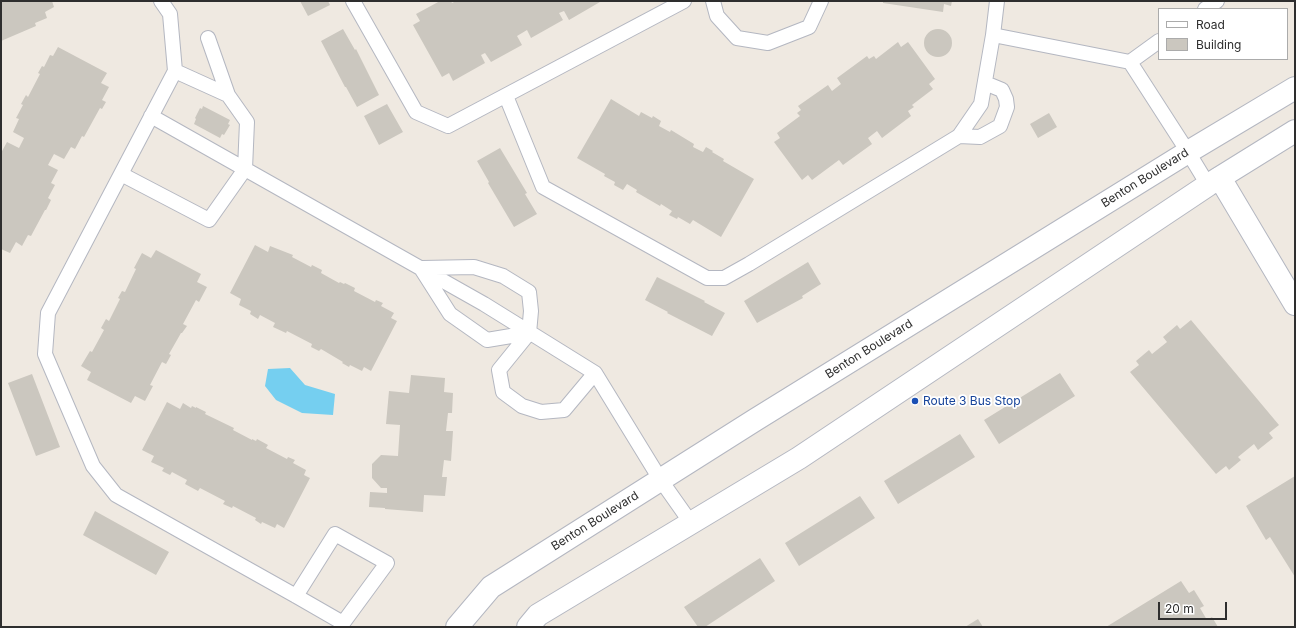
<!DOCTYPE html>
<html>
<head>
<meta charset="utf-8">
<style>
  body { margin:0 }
  #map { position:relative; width:1296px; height:628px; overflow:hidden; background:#efe9e1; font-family:Inter,sans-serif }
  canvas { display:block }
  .frame { position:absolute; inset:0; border:2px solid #2e2e2e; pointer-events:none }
  .legend { position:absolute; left:1158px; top:8px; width:130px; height:52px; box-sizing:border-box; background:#fff; border:1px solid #ababab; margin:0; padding:5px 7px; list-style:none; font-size:12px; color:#2e2e2e }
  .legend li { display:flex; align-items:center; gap:8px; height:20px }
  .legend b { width:20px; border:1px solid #ababab }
  .scale { position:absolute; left:1158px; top:602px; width:69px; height:18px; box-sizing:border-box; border:2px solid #2e2e2e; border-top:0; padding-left:5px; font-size:12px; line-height:14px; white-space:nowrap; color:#2e2e2e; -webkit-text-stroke:3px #fff; paint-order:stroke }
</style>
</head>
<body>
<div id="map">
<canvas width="1296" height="628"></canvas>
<div class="frame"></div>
<ul class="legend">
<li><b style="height:5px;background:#fff"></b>Road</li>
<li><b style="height:11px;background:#cbc7bf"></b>Building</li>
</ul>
<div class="scale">20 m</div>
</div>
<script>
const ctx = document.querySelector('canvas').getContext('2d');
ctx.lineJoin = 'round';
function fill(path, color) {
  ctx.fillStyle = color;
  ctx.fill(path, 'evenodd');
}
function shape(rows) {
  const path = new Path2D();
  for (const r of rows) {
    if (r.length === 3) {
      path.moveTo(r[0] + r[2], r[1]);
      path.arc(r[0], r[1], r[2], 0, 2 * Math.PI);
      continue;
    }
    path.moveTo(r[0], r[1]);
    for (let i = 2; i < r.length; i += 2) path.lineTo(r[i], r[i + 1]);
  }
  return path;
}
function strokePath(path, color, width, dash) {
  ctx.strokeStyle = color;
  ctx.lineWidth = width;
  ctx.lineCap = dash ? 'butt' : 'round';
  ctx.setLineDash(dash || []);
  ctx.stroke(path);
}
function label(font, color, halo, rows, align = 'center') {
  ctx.font = font + ' Inter,sans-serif';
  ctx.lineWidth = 3.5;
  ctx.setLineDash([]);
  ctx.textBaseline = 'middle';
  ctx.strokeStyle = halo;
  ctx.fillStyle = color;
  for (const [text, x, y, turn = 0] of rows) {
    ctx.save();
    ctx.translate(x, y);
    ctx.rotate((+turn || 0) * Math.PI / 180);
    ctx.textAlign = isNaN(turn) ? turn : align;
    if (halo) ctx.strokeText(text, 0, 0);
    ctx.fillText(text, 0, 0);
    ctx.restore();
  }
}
const water = shape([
  [290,368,305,385,335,394,333,415,302,413,276,400,265,386,268,369]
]);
const building = shape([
  [1,1,52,1,54,7,45,12,47,18,35,23,36,26,1,41],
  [300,1,328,1,330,5,308,16],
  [440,1,451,1,452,3,456,1,599,1,600,2,569,20,564,11,559,13,563,20,531,38,527,30,517,36,522,45,491,62,485,53,481,55,485,63,453,81,449,73,442,77,413,25,420,21,416,14],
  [883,1,952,1,951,6,944,4,943,12,883,3],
  [343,29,355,50,356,49,379,95,357,107,346,87,345,87,321,41],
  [938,43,14],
  [898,42,901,47,908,42,935,79,929,84,933,89,912,105,914,107,908,111,911,116,882,138,877,131,868,138,872,144,843,165,839,160,812,180,808,175,802,180,774,142,780,138,777,133,800,116,797,113,801,110,798,106,828,85,832,91,841,84,837,78,867,56,869,59,874,56,876,59],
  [58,47,107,73,101,83,109,87,102,100,106,102,102,109,100,108,84,137,82,136,75,149,71,147,64,159,54,154,48,165,58,170,51,183,55,185,48,198,51,200,46,210,45,210,31,236,28,235,22,246,16,242,10,253,1,249,1,153,7,142,19,148,24,138,13,132,19,119,16,118,23,105,21,104,26,95,28,97,40,74,38,73,42,66,44,67,50,55,53,56],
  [611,99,639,116,641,112,652,118,653,116,661,121,659,126,670,132,671,130,694,144,693,147,703,152,706,147,713,151,712,152,724,159,723,161,754,179,721,237,693,220,690,224,678,217,677,219,669,215,672,211,661,204,660,206,636,192,637,190,627,184,623,190,614,185,615,182,604,176,605,174,577,158],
  [387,104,403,132,379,145,364,116],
  [203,106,230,120,228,124,230,125,224,135,222,134,220,138,194,124,196,119,195,118,200,108,202,109],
  [1049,113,1057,127,1038,138,1030,124],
  [500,148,527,193,525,194,537,214,514,227,488,183,489,182,477,161],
  [255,245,268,252,270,246,293,255,292,257,311,267,312,265,322,270,321,273,339,283,340,282,344,284,345,283,355,288,354,291,375,302,376,300,383,303,381,306,394,313,391,318,397,321,371,371,364,367,362,371,350,365,349,367,342,363,343,362,321,349,319,351,311,347,312,344,287,331,286,333,273,327,275,323,260,315,258,319,250,314,251,311,239,305,241,299,230,293],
  [156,250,201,274,197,282,207,287,199,302,196,300,183,324,187,326,182,333,181,333,169,354,171,355,166,364,162,362,150,385,153,386,145,401,135,396,131,403,87,380,91,372,81,366,90,351,92,352,104,330,101,328,106,319,109,321,120,299,118,298,122,291,125,292,136,269,134,268,142,253,151,258],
  [808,262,821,284,802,296,803,298,757,323,744,301],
  [657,277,705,301,704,302,725,313,712,336,667,313,668,312,645,300],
  [1191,320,1279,425,1269,433,1273,438,1258,450,1254,444,1238,457,1241,460,1229,470,1226,466,1216,474,1130,372,1139,365,1136,361,1149,350,1152,354,1167,342,1163,337,1177,325,1180,329],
  [1060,373,1075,396,999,444,984,420],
  [32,374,60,447,36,456,8,383],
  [411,375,445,378,444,392,453,393,452,413,448,413,446,431,453,431,451,461,444,460,442,477,447,477,445,496,424,495,423,512,385,509,385,508,369,507,370,492,387,493,387,488,381,488,372,478,372,464,381,455,398,456,400,425,386,424,389,391,409,393],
  [167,402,180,409,183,403,191,408,192,406,196,408,196,407,206,412,205,414,234,428,233,430,252,440,252,439,256,441,257,439,268,445,266,448,287,459,288,457,295,460,293,463,306,470,304,475,310,478,284,528,277,524,275,528,262,522,261,524,255,520,256,518,233,506,232,508,223,504,225,501,200,488,198,491,185,484,187,480,172,472,170,475,162,471,164,468,151,462,154,456,142,450],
  [960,434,975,457,898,504,884,481],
  [1295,476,1295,577,1270,537,1266,540,1246,506],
  [860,496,875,518,799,566,785,543],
  [95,511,169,552,156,575,83,535],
  [760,558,775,581,705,627,698,627,684,607],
  [1181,581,1189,593,1194,590,1204,606,1200,608,1207,620,1212,617,1218,627,1106,627],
  [978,619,983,627,965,627]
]);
const service = shape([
  [161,1,170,14,175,71,48,313,45,354,93,466,116,495,296,596,343,623,387,563,335,534,296,596],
  [353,1,416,112,448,126,684,1],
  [713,1,717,16,737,38,768,43,809,27,821,1],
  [997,1,993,35,1130,62,1159,41],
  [1205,9,1217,1],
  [208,38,228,95],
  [1130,62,1188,152,1208,185],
  [506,96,543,187,707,278,724,278,749,264,959,136,981,104,993,35],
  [151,116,484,304,595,373,660,479,691,523],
  [959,136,980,137,1000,126,1007,107,1006,99,1002,90,985,83],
  [121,174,209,220,245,169,247,122,228,95,175,71],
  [422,268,474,267,503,276,529,292,531,311,529,333,499,370,503,392,522,406,541,412,564,410,595,373],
  [422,270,450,314,487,340,529,333]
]);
const minor = shape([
  [1220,178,1295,304]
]);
const tertiary = shape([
  [457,627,491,587,755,420,1188,152,1295,88],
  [528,627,538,615,799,458,1208,185,1295,131]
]);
const markers = [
  [915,401,4,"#1a4fb4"]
];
const streetNames = [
  ["Benton Boulevard",1145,178,-32],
  ["Benton Boulevard",869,349,-32],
  ["Benton Boulevard",595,521,-32]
];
const transitNames = [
  ["Route 3 Bus Stop",923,401]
];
fill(water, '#75cff0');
fill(building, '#cbc7bf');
strokePath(service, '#b4b7c1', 16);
strokePath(minor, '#b4b7c1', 24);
strokePath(tertiary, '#b4b7c1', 24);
strokePath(service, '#fff', 14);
strokePath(minor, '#fff', 22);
strokePath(tertiary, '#fff', 22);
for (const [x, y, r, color] of markers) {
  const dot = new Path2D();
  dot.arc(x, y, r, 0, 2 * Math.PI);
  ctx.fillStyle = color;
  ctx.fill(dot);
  strokePath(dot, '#fff', 1.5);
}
label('12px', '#2e2e2e', '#fff', streetNames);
label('12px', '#164399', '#fff', transitNames, 'left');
</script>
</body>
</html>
